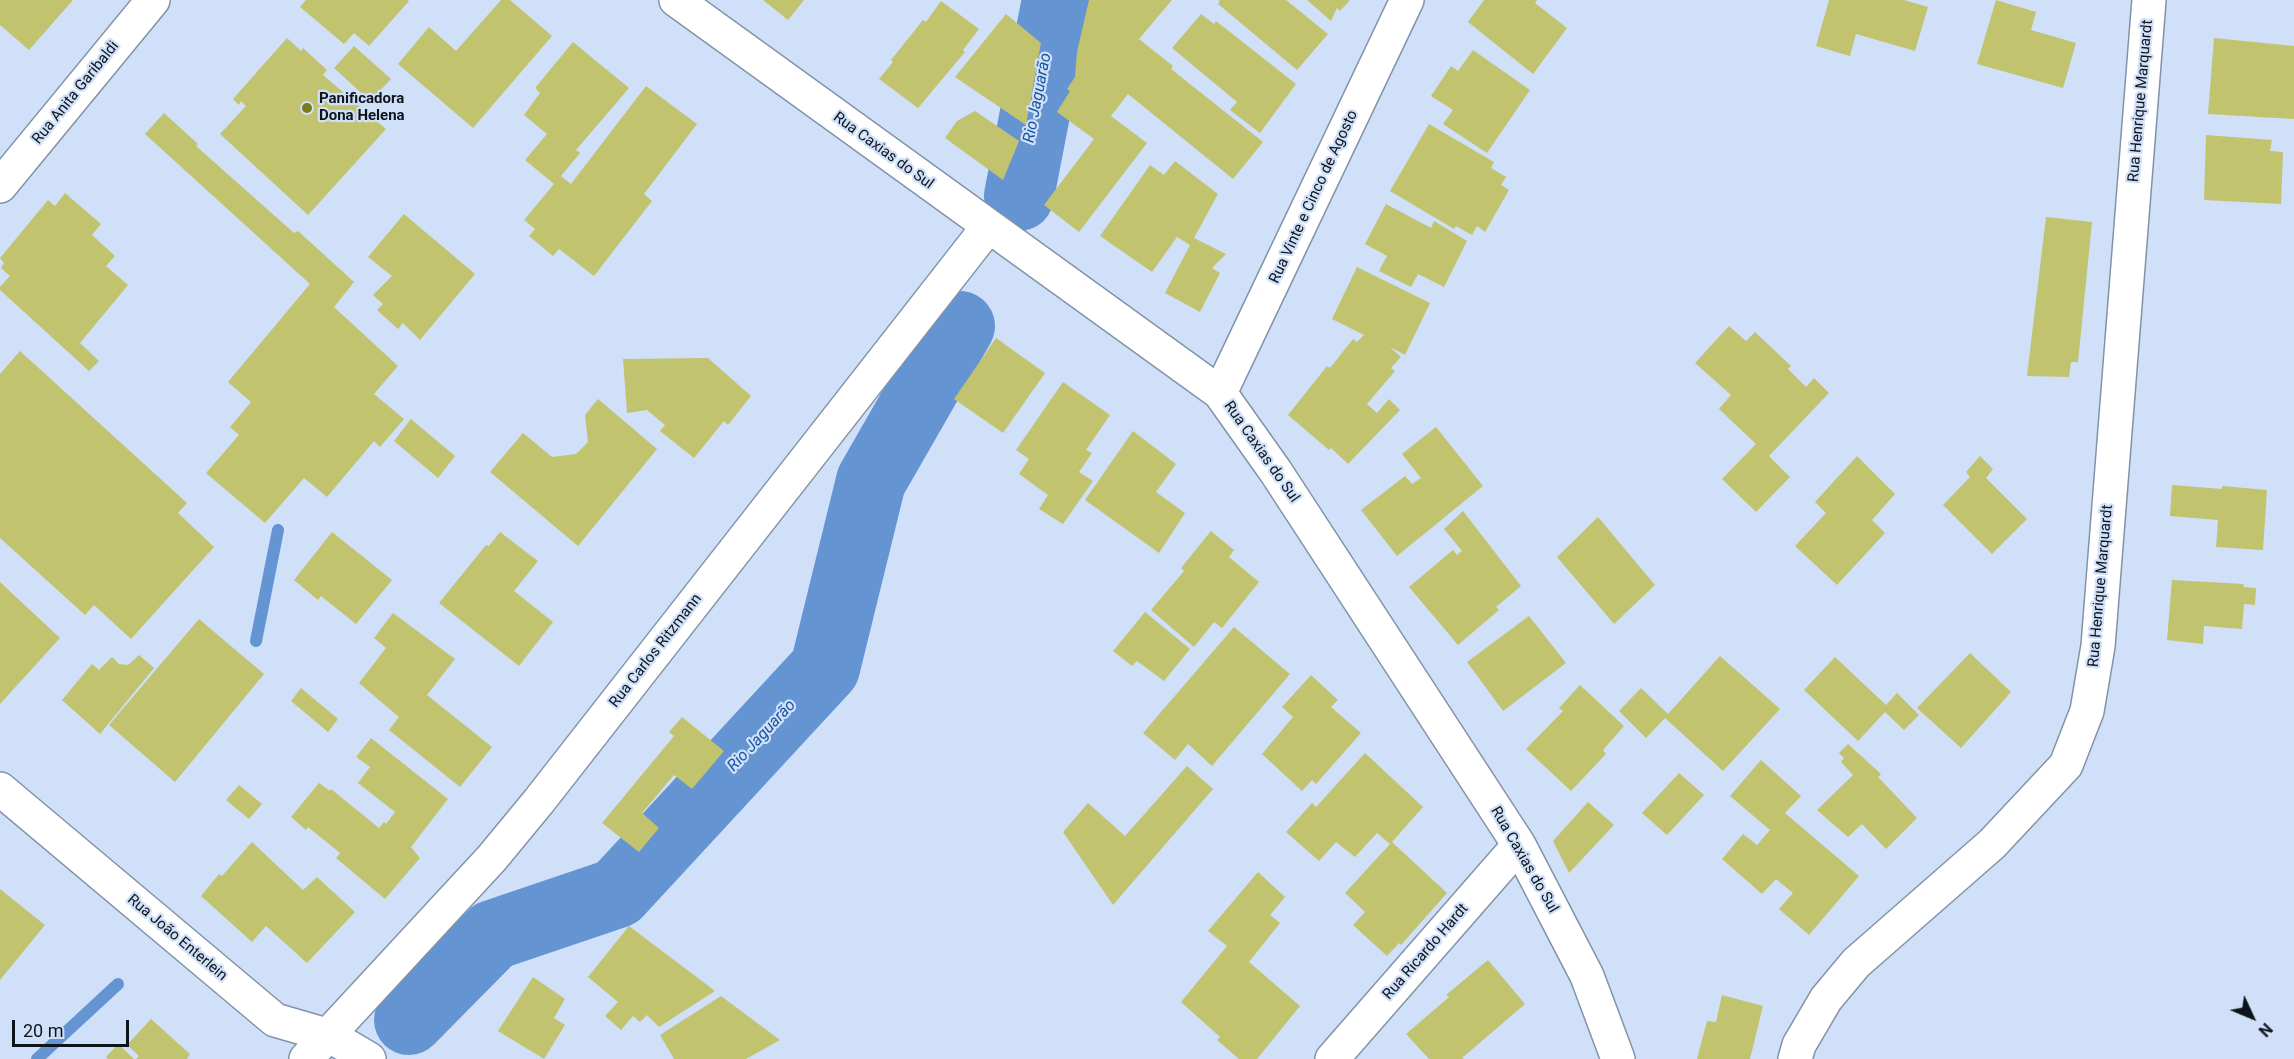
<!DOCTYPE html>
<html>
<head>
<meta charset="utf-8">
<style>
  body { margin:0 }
  #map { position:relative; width:2294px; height:1059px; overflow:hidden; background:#cfe0f8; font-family:Roboto,sans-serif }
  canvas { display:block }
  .north { position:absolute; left:2222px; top:987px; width:60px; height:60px; -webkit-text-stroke:4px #cfe0f8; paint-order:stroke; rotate:134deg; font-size:16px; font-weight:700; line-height:24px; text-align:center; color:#0e141c }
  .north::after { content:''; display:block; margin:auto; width:21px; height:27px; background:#0e141c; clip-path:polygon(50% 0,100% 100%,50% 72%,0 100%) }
  .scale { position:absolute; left:12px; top:1020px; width:117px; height:27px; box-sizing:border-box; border:3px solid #0e141c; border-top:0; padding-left:8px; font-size:18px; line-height:21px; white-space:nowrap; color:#0e141c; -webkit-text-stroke:4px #cfe0f8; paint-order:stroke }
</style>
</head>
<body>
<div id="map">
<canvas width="2294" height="1059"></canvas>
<div class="north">N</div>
<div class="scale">20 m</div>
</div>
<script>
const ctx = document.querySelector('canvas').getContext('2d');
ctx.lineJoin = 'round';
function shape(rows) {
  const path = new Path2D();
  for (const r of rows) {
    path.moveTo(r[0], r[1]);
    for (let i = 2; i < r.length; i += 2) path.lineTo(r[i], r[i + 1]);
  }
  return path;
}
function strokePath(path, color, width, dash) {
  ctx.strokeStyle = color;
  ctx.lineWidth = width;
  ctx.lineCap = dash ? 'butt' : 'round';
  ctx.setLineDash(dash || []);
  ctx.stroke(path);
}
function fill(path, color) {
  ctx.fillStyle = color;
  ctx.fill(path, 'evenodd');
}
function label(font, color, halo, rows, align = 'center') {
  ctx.font = font + ' Roboto,sans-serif';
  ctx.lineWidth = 4.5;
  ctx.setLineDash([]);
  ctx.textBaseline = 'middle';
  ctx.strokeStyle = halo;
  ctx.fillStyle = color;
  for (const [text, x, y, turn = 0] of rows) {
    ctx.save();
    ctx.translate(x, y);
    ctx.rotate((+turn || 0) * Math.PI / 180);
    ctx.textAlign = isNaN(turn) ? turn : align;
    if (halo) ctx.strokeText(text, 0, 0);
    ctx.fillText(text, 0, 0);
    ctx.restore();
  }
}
const stream = shape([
  [256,641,278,530],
  [37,1059,118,984]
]);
const river = shape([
  [1019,196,1057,0],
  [409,1020,493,935,617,893,825,668,871,481,960,326]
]);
const building = shape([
  [0,0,73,0,29,50,0,25],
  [306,0,407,0,409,1,369,46,354,33,344,44,300,7],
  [501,0,510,0,552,36,473,128,398,64,429,27,456,51],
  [763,0,804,0,788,20],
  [1089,0,1172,0,1139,39,1173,66,1171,69,1263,142,1233,179,1128,94,1111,116,1147,143,1079,232,1044,205,1094,139,1057,112,1070,91,1067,89,1075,77,1077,52],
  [1218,0,1286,0,1328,34,1297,70,1218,4,1220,1],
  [1307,0,1350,0,1340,11,1337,8,1331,21],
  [1484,0,1537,0,1535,3,1567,28,1533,74,1468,22],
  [1829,0,1904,0,1928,7,1915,51,1856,34,1850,56,1816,46],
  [1996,0,2036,12,2031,30,2076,43,2063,88,1977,64],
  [941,1,979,29,963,50,965,52,918,108,879,79,893,62,891,60,923,20,926,22],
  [1006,14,1041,43,1026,125,955,77],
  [1201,14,1214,24,1216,21,1296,84,1260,133,1230,110,1237,102,1172,48],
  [287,38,301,51,303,48,327,70,323,75,386,129,308,215,220,134,246,106,241,101,239,105,233,99],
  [2214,38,2294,46,2294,119,2208,114],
  [573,42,629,88,576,150,580,153,561,176,571,184,646,86,697,124,644,194,652,201,594,276,559,249,553,256,529,236,535,229,524,220,554,184,525,160,547,134,524,115,540,93,535,88],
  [354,46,391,79,370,101,334,68],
  [1473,50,1530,90,1487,153,1443,124,1453,110,1431,96,1451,66,1458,71],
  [975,111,1019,141,1003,180,945,138,957,121],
  [164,113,198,144,196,146,294,233,298,231,354,282,334,307,398,366,374,394,404,419,380,447,374,441,327,497,304,478,265,523,206,473,239,435,230,427,251,402,228,382,310,284,145,134],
  [1429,124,1494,162,1491,168,1506,177,1501,185,1509,190,1485,232,1477,226,1472,235,1456,226,1454,229,1390,191],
  [2206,135,2272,140,2270,151,2283,152,2281,204,2204,200],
  [1175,161,1218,194,1194,238,1226,254,1212,268,1220,273,1200,312,1165,293,1190,245,1177,237,1152,272,1100,236,1150,165,1164,175],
  [65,193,101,224,92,235,115,256,106,266,128,285,80,343,99,361,89,371,0,290,0,287,10,276,1,268,4,263,0,258,48,200,55,206],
  [1386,204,1431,228,1434,221,1467,241,1444,287,1418,274,1411,287,1379,271,1387,256,1365,244],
  [404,214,475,274,420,340,403,323,398,329,377,310,383,304,373,295,392,276,368,257],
  [2046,217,2092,222,2078,362,2071,362,2069,377,2027,376],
  [1357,267,1430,303,1405,355,1390,347,1401,357,1391,368,1395,371,1367,404,1377,413,1389,399,1400,410,1348,464,1331,448,1329,450,1288,415,1327,366,1330,368,1353,339,1357,342,1364,335,1332,319],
  [1729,326,1746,341,1755,332,1791,366,1788,369,1806,387,1814,378,1829,393,1769,456,1790,477,1756,512,1722,479,1756,444,1719,409,1731,395,1695,363],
  [996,338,1045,373,1003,433,954,399],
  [20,351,187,503,178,513,214,547,131,639,94,605,85,615,0,538,0,374],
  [708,358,751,396,728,425,724,421,694,458,660,431,665,425,647,410,627,413,623,359],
  [1063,382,1110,415,1086,450,1092,453,1079,472,1093,481,1063,524,1039,509,1048,495,1019,474,1029,459,1016,450],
  [598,399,657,449,578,546,490,472,523,433,552,457,576,454,588,442,585,415],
  [411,419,455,456,438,478,394,441],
  [1436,427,1483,486,1397,556,1361,510,1405,476,1412,484,1421,478,1402,454],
  [1133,431,1176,464,1156,492,1185,513,1159,553,1085,500],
  [1857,456,1895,494,1872,520,1885,533,1837,585,1795,546,1826,513,1815,502],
  [1980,456,1993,469,1986,478,2027,519,1992,554,1943,505,1970,477,1966,472],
  [2172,485,2222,489,2222,486,2267,490,2263,550,2216,547,2218,520,2170,516],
  [1463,511,1521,586,1496,607,1499,610,1458,645,1409,587,1453,550,1457,555,1462,551,1444,529],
  [1598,517,1655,585,1614,624,1557,557],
  [1211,531,1234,550,1229,557,1259,582,1222,628,1214,622,1194,647,1151,610,1184,571,1181,568],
  [332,532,392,580,356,624,321,596,318,600,294,580],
  [500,532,538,561,514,591,553,622,519,666,439,603,486,545,489,546],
  [2172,580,2244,584,2243,587,2256,588,2255,605,2244,604,2242,629,2204,626,2203,644,2167,640],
  [0,582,60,638,0,704],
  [1145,612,1190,649,1164,681,1137,661,1132,666,1113,651],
  [393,613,455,659,427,695,492,747,460,787,389,730,399,717,359,683,386,648,374,638],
  [1529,616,1566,663,1503,711,1467,662],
  [199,619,264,674,175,782,109,725],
  [1234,627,1290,674,1212,766,1188,744,1175,760,1143,733],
  [1970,653,2011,692,1961,748,1917,708],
  [139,655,154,668,100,734,62,700,92,664,99,670,112,657,119,664,128,665],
  [1720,656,1780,709,1723,771,1665,718,1646,738,1619,711,1641,688,1668,714],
  [1835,657,1886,705,1897,693,1919,715,1904,730,1885,712,1858,741,1804,690],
  [1311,675,1338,700,1331,707,1361,733,1316,784,1312,780,1302,791,1262,754,1293,717,1282,707],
  [1580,685,1624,726,1603,750,1606,754,1571,791,1526,749,1563,711,1559,708],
  [301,688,338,719,328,732,291,701],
  [682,717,724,751,692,789,674,775,642,813,659,828,639,852,602,823,674,736,669,732],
  [371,738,448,799,411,847,420,858,385,899,336,858,340,853,308,827,306,830,291,817,319,783,330,791,331,789,379,828,384,822,386,824,395,812,358,783,370,767,356,757],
  [1848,744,1881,774,1878,777,1917,818,1886,849,1862,824,1848,837,1817,810,1853,775,1841,762,1844,758,1839,753],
  [1365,753,1423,807,1392,842,1447,893,1401,945,1399,943,1387,956,1353,925,1365,912,1345,893,1390,844,1377,833,1355,857,1336,842,1319,861,1286,832,1312,803,1316,807],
  [1761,760,1801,796,1785,813,1859,876,1809,935,1779,909,1793,893,1776,879,1762,894,1722,859,1743,834,1757,845,1770,830,1730,796],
  [1187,766,1213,789,1113,905,1063,832,1088,803,1125,836],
  [1679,773,1704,795,1667,835,1642,813],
  [239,785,262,804,249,819,226,800],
  [1588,802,1614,825,1569,873,1553,841],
  [252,842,303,890,317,877,355,912,307,963,266,926,252,942,201,896,219,874,222,876],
  [1258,872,1285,897,1270,915,1280,923,1249,962,1300,1006,1257,1059,1239,1059,1217,1040,1220,1037,1181,1002,1227,946,1208,931],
  [0,889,45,925,0,980],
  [629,926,715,991,659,1027,647,1015,640,1022,633,1016,621,1030,605,1016,618,1002,588,977],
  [1488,960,1525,1004,1462,1058,1464,1059,1429,1059,1406,1034,1449,997,1446,995],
  [533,977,565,999,554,1018,565,1025,544,1059,498,1031],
  [1722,995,1763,1006,1750,1059,1697,1059,1707,1021,1716,1022],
  [721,996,780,1040,746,1059,674,1059,660,1035],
  [151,1019,190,1054,187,1059,136,1059,139,1056,127,1045],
  [118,1044,134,1059,108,1059,106,1057]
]);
const minor = shape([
  [676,0,1220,393,1276,472,1519,845,1587,976,1618,1059],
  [1220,393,1407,0],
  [0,789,275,1020,330,1036,369,1059],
  [306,1059,492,858,539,801,988,227],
  [1332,1059,1519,845],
  [1795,1059,1799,1045,1826,999,1856,963,1992,844,2066,765,2087,711,2098,646,2149,0]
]);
const major = shape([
  [0,186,153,0]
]);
const markers = [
  [307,108,6,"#797920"]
];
const streetNames = [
  ["Rua Anita Garibaldi",76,93,-51],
  ["Rua Henrique Marquardt",2141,101,-85],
  ["Rua Caxias do Sul",883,151,36],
  ["Rua Vinte e Cinco de Agosto",1314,197,-65],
  ["Rua Caxias do Sul",1261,452,55],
  ["Rua Henrique Marquardt",2101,586,-85],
  ["Rua Carlos Ritzmann",656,651,-52],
  ["Rua Caxias do Sul",1524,860,60],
  ["Rua João Enterlein",177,938,40],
  ["Rua Ricardo Hardt",1426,952,-49]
];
const poiNames = [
  ["Panificadora",319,99],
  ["Dona Helena",319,116]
];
const waterNames = [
  ["Rio Jaguarão",1038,98,-79],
  ["Rio Jaguarão",762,736,-47]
];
strokePath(stream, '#6594d3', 12);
strokePath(river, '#6594d3', 70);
fill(building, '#c2c36f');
strokePath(minor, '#8293a8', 36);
strokePath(major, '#8293a8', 36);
strokePath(minor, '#fff', 33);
strokePath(major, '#fff', 33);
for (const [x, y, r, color] of markers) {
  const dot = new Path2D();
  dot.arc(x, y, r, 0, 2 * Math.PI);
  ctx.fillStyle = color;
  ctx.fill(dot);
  strokePath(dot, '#cfe0f8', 2);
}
label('15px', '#0e141c', '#cfe0f8', streetNames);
label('bold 15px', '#0e141c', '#cfe0f8', poiNames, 'left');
label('italic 16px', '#1555a0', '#cfe0f8', waterNames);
</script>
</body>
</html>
